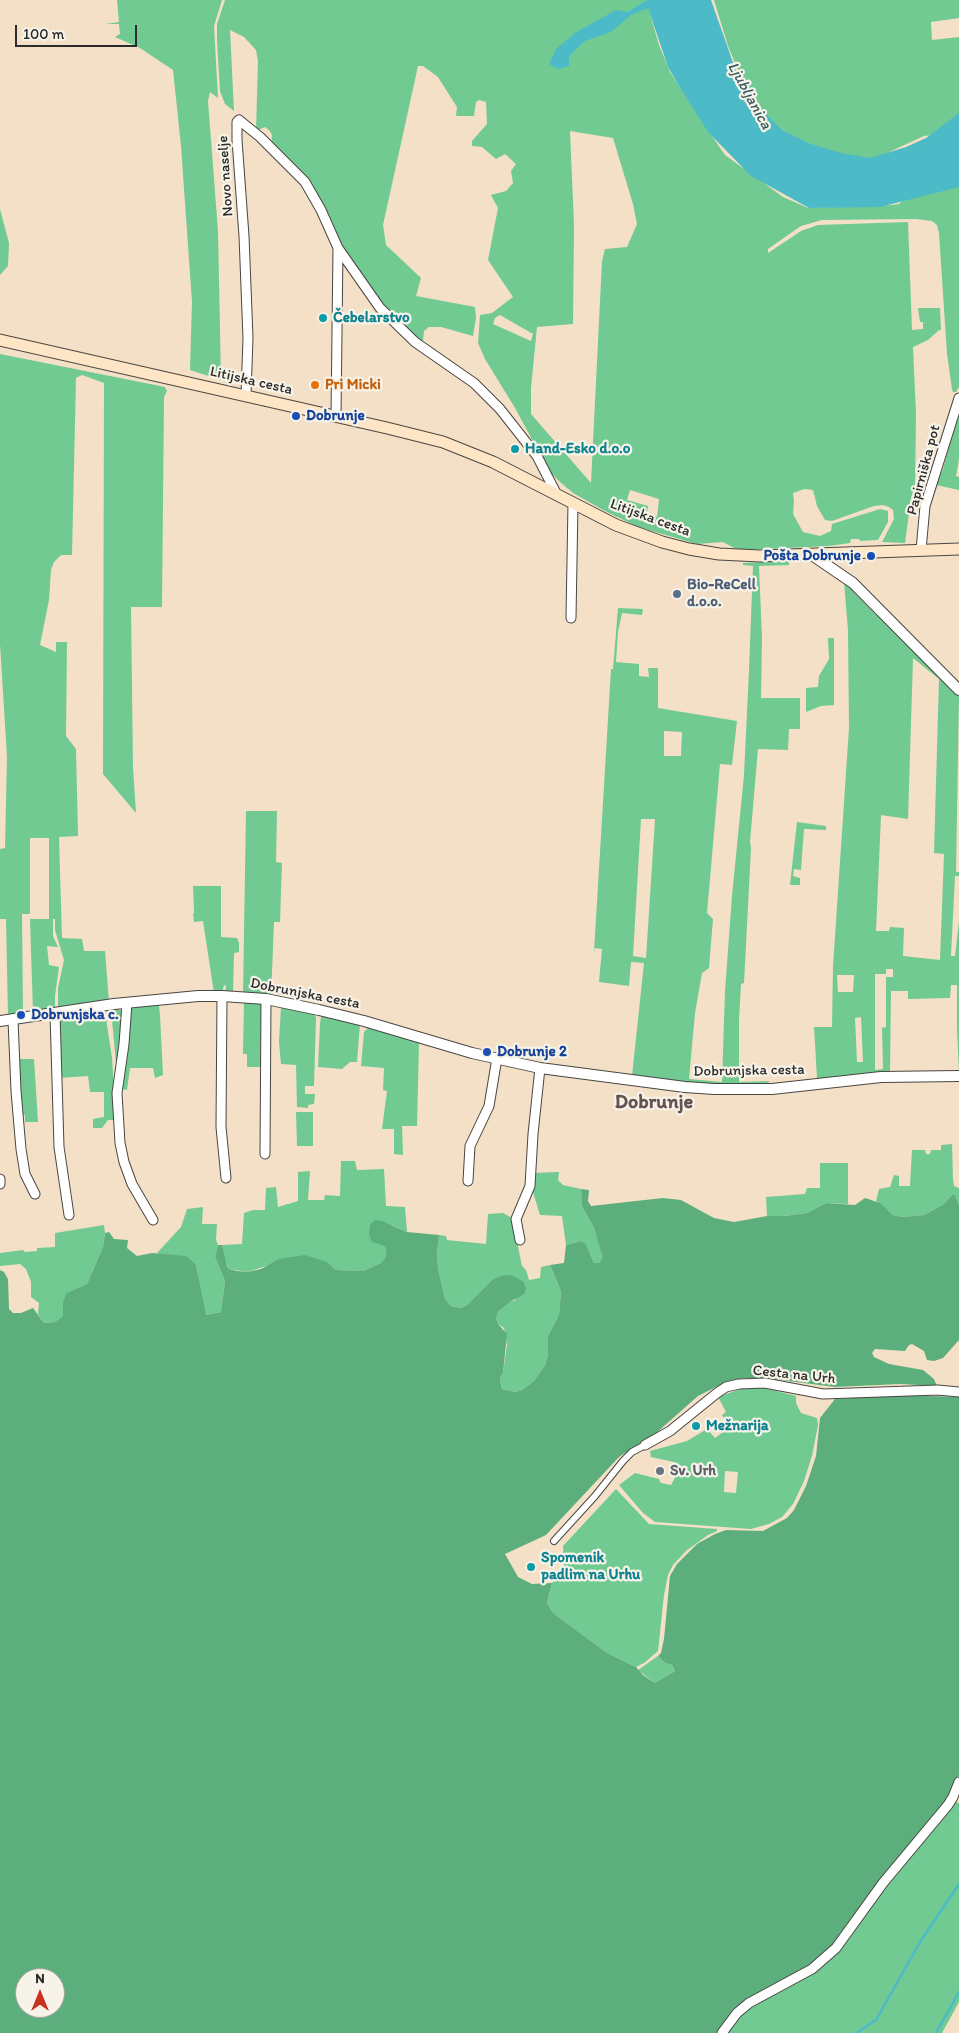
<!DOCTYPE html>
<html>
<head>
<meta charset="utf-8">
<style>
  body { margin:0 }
  #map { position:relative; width:959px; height:2033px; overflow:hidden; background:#f4e0c6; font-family:Itim,sans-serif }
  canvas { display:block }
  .north { position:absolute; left:15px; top:1968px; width:50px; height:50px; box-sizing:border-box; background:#f7f3e8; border:1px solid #a5a39c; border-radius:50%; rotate:0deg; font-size:14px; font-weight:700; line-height:20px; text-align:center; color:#2b2b2b }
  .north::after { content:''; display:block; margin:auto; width:18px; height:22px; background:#c8321e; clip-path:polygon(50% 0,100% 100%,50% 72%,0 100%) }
  .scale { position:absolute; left:15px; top:25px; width:122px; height:22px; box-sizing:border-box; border:2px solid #2b2b2b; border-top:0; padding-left:6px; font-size:15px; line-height:18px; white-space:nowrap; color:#2b2b2b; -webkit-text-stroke:4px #f7f3e8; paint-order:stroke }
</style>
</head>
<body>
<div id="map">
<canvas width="959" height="2033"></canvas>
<div class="north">N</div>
<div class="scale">100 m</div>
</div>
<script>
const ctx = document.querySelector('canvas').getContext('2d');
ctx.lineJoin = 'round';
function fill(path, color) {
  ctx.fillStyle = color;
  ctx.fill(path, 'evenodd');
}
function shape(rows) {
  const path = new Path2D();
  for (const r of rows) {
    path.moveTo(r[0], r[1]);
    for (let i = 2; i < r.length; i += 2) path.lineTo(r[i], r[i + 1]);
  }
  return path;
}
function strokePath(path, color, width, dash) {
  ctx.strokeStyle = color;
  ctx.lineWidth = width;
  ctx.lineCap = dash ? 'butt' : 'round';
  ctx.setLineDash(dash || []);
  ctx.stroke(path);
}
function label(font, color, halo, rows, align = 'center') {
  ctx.font = font + ' Itim,sans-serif';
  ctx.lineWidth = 4.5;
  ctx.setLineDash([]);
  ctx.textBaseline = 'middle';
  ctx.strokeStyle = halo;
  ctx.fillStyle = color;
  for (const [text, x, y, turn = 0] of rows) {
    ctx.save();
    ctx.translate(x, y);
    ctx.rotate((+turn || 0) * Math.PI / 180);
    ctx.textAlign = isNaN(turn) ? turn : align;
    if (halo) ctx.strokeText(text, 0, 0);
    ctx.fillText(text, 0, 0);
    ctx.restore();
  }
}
const green = shape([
  [117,0,222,0,214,26,218,98,210,92,208,101,218,231,221,380,190,370,192,302,181,146,173,70,140,48,115,37,120,34,119,24,106,24,119,22],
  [225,0,646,0,659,45,670,72,712,136,725,155,783,197,808,208,892,205,899,204,906,197,959,182,959,387,956,392,953,392,952,389,947,354,939,233,937,225,932,221,916,219,822,220,801,226,768,249,768,253,801,231,818,225,908,222,912,330,923,329,923,322,920,322,918,308,940,308,941,330,939,330,928,340,913,347,916,414,915,490,911,498,905,543,882,542,894,519,893,510,889,507,883,505,874,506,832,521,825,520,817,506,813,490,804,489,793,493,794,501,793,514,803,532,820,536,831,531,832,524,880,509,888,511,888,522,878,540,860,541,859,539,851,539,850,543,829,546,745,550,736,549,723,542,697,544,638,527,605,511,573,493,560,482,549,471,515,408,485,359,478,343,480,315,492,313,513,297,488,260,498,208,491,195,506,191,513,183,511,171,516,164,505,154,496,159,482,147,472,146,472,141,487,124,486,102,479,100,476,102,474,116,456,116,457,107,438,77,423,66,418,66,383,225,386,245,421,278,416,296,475,307,476,318,473,336,441,327,429,327,424,331,423,341,420,344,389,316,352,267,310,186,271,148,272,135,270,131,265,127,256,131,258,61,256,50,244,37,230,30,234,111,225,104,220,91,217,40,217,24],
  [570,131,613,138,633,204,637,224,627,247,605,249,602,261,591,483,531,414,531,388,537,327,573,324,574,225],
  [500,315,533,334,531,341,493,324,495,318],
  [630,490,659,499,657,517,647,513,648,506,627,500],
  [714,0,959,0,959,18,931,22,932,40,959,37,959,117,933,135,924,136,876,158,863,159,825,153,776,127,758,108,741,77,728,46],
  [0,209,9,243,8,266,0,275],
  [0,354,165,387,167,391,164,397,162,607,131,607,133,768,136,813,103,774,104,383,82,375,76,378,72,555,61,555,54,562,51,570,49,600,40,645,56,652,56,642,67,642,66,736,76,749,78,836,59,837,62,938,82,939,84,951,105,951,109,1002,58,1009,58,988,64,960,55,930,55,919,53,919,53,936,58,947,47,946,49,965,59,967,55,996,55,1010,33,1013,30,919,49,919,49,838,30,838,30,914,22,914,23,1014,8,1016,6,919,0,919,0,849,5,848,7,757,0,644],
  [959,409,959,459,956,476,959,477,959,490,936,485,943,469],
  [789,561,789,565,759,566,762,638,761,698,800,698,800,729,789,729,788,750,758,749,750,842,751,848,744,983,741,984,739,1020,739,1082,770,1081,765,1085,706,1085,632,1076,644,963,631,962,629,986,599,982,602,949,595,948,594,952,611,669,613,669,618,608,643,609,642,615,622,613,618,632,616,662,639,664,639,676,649,677,648,668,658,668,658,708,737,721,732,765,720,764,707,913,713,919,709,968,702,973,695,1013,689,1079,722,1082,725,991,732,896,744,775,749,670,753,566,743,565,743,563],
  [664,731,682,732,681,756,664,756],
  [641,819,655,819,646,958,633,956],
  [844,582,876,615,883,618,959,696,956,872,959,872,959,876,955,876,951,956,955,956,959,921,959,1073,957,1028,957,985,951,985,950,998,908,999,908,991,891,991,890,1073,819,1080,817,1078,814,1027,832,1027,833,966,849,728,848,630],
  [913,658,939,679,934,853,944,854,940,960,903,956,904,928,890,927,889,931,876,931,881,815,908,819],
  [886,969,893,969,893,977,886,977,886,1027,882,1028,883,1069,875,1070,875,974,886,974],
  [837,975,854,975,853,992,838,992],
  [861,1017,863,1062,857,1062,855,1018],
  [828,638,834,638,834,705,821,706,806,712,806,688,818,687,819,676,829,659],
  [246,811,277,811,276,862,282,863,280,922,274,922,271,998,243,995],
  [797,822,826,826,826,830,804,829,801,870,794,869,793,876,800,878,800,885,790,885],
  [193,886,221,886,221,937,237,938,239,943,239,952,234,953,233,994,225,994,226,986,224,985,222,993,214,993,203,921,194,922,193,914,194,913],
  [244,1002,262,1003,264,1067,247,1067,247,1054,243,1054],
  [155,1004,159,1006,160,1016,163,1075,155,1078,153,1068,130,1068,127,1090,122,1089,128,1012,131,1007],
  [281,1007,313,1012,316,1017,314,1086,305,1086,305,1094,315,1094,314,1104,308,1105,308,1108,297,1107,296,1065,281,1064,279,1042],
  [111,1009,118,1009,123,1013,117,1074],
  [97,1011,105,1012,112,1058,115,1104,116,1120,108,1120,102,1128,93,1128,93,1119,104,1117,104,1092,90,1092,88,1076,58,1078,59,1020,60,1016],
  [325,1014,360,1024,357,1062,350,1062,342,1069,318,1067,320,1024,321,1017],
  [369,1027,419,1042,417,1126,402,1126,403,1155,394,1154,394,1129,382,1129,387,1091,383,1090,384,1068,361,1066,364,1032],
  [16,1059,34,1059,38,1122,25,1122,25,1115,21,1115],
  [296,1112,313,1112,313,1146,297,1146],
  [952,1144,953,1179,954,1186,959,1188,959,1205,955,1196,952,1195,944,1204,924,1215,903,1217,893,1215,876,1201,879,1189,890,1187,894,1175,899,1176,899,1186,910,1186,912,1150,925,1150,926,1154,930,1154,931,1150,941,1150,941,1145],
  [341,1161,355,1161,357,1170,384,1169,386,1206,405,1207,407,1232,392,1225,385,1246,386,1252,385,1258,381,1263,363,1271,336,1270,327,1262,269,1265,248,1272,229,1269,224,1258,222,1245,242,1244,244,1213,253,1210,265,1210,266,1188,276,1187,278,1207,298,1201,298,1172,310,1171,308,1200,324,1200,325,1195,340,1196],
  [820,1163,848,1163,848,1204,826,1203,807,1213,784,1216,767,1216,766,1197,805,1194,807,1188,820,1188],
  [559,1172,558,1180,563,1185,581,1189,582,1206,594,1228,604,1258,599,1263,594,1263,586,1244,581,1241,566,1245,562,1216,540,1215,533,1192,533,1173],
  [203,1207,202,1224,217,1224,216,1240,218,1245,215,1257,225,1281,221,1312,205,1315,196,1265,157,1253,181,1227,187,1209],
  [503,1213,512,1218,522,1266,526,1270,529,1280,540,1278,541,1267,550,1265,561,1291,559,1315,548,1336,548,1355,545,1365,534,1381,522,1390,515,1392,502,1389,501,1385,500,1377,503,1373,507,1345,504,1328,498,1324,496,1318,498,1312,510,1302,516,1300,492,1280,467,1305,461,1308,451,1306,445,1299,438,1269,437,1253,439,1235,446,1236,447,1240,486,1244,488,1214],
  [104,1225,105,1233,103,1247,87,1284,66,1293,63,1303,63,1316,55,1322,44,1323,38,1314,39,1303,31,1297,31,1282,26,1269,20,1264,0,1266,0,1253,23,1250,25,1252,37,1251,37,1248,55,1247,55,1233],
  [753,1387,764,1388,796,1396,796,1403,801,1413,817,1418,818,1425,812,1456,804,1481,793,1504,782,1517,769,1524,751,1529,655,1522,643,1513,619,1485,635,1473,659,1479,661,1483,671,1485,679,1470,674,1462,651,1457,650,1451,687,1441,707,1429,715,1438,730,1427,722,1415,726,1412,718,1397,740,1389],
  [725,1471,738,1472,736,1493,724,1492],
  [616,1489,649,1524,717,1529,717,1531,708,1535,686,1551,673,1565,668,1575,664,1595,658,1651,644,1663,636,1667,607,1653,553,1613,547,1603,552,1583,560,1575,564,1566,563,1546],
  [658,1656,665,1663,672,1665,675,1671,655,1683,638,1670],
  [956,1802,959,1803,959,2002,942,2033,725,2033,737,2017,886,1883,952,1803]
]);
const forest = shape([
  [581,1189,589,1190,588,1201,591,1206,663,1198,681,1200,714,1218,734,1222,767,1216,784,1216,807,1213,826,1203,855,1205,865,1198,880,1203,893,1215,903,1217,924,1215,944,1204,952,1195,955,1195,959,1205,959,1340,943,1358,934,1361,927,1360,924,1351,912,1344,909,1345,905,1351,875,1349,872,1353,874,1357,889,1364,923,1370,934,1379,937,1386,900,1384,835,1387,765,1378,743,1378,724,1383,698,1396,655,1434,619,1457,546,1535,505,1554,518,1577,532,1584,552,1583,547,1603,553,1613,607,1653,636,1667,643,1675,655,1683,675,1671,672,1665,665,1663,658,1656,661,1653,664,1639,670,1576,677,1564,697,1544,715,1534,726,1530,763,1531,787,1518,794,1510,806,1486,816,1456,820,1418,835,1399,904,1395,959,1397,959,1775,951,1795,821,1961,761,1994,720,2033,0,2033,0,1270,4,1272,8,1279,9,1309,13,1313,21,1313,33,1308,44,1323,55,1322,63,1316,63,1302,66,1293,87,1284,103,1247,105,1233,109,1232,114,1239,128,1240,127,1248,137,1256,152,1253,186,1256,196,1265,206,1315,221,1312,225,1281,215,1257,218,1245,222,1245,227,1266,229,1269,237,1271,248,1272,261,1269,279,1259,305,1255,327,1262,336,1270,363,1271,381,1263,385,1258,386,1252,385,1246,372,1242,369,1235,370,1225,375,1220,382,1221,407,1232,439,1235,437,1253,438,1269,445,1299,451,1306,461,1308,467,1305,492,1280,501,1276,511,1275,524,1282,526,1289,524,1294,510,1302,498,1312,496,1318,498,1324,507,1334,503,1373,500,1377,501,1385,502,1389,515,1392,522,1390,534,1381,545,1365,548,1355,548,1336,559,1315,561,1291,550,1265,564,1263,566,1245,581,1241,586,1244,594,1263,599,1263,603,1258,594,1228,582,1206],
  [25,1978,55,1978,55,2008,25,2008]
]);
const water = shape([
  [647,0,711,0,736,71,750,98,782,130,808,143,841,153,870,158,906,147,926,138,959,113,959,187,880,207,809,208,751,176,708,132,679,86,668,67,648,8,631,15,611,32,585,41,569,56,569,66,559,69,549,64,556,49,575,33,616,10,628,12]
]);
const stream = shape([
  [856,2033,876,2020,920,1942,959,1884],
  [936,2033,959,1992]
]);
const pedestrian = shape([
  [554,1541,595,1496,623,1461,632,1452,645,1445]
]);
const minor = shape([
  [246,395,248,338,244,236,237,140,237,122,239,120,260,137,305,182,321,210,338,248,380,308,415,342,474,383,500,409,537,456,556,493],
  [336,416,338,248],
  [921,550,925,506,959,398],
  [571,618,573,503],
  [222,996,221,1127,226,1178],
  [127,1003,124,1044,117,1093,120,1143,124,1162,132,1184,153,1220],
  [55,1014,59,1147,69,1215],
  [13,1020,16,1091,21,1149,25,1174,35,1194],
  [265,1154,266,999],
  [0,1179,0,1184],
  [468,1181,470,1146,489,1106,497,1058],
  [520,1240,516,1219,530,1186,533,1134,540,1068],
  [645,1445,670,1431,717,1393,726,1387,739,1384,765,1383,823,1394,938,1390,959,1392],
  [722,2033,737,2013,749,2003,812,1969,836,1948,883,1883,948,1805,953,1797,959,1782]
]);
const tertiary = shape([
  [812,555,853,583,959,690],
  [0,1021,114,1004,198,996,222,996,266,999,319,1010,364,1021,472,1053,540,1068,685,1087,714,1089,772,1089,881,1077,959,1076]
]);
const secondary = shape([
  [0,340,387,428,443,442,493,462,616,525,662,542,689,549,719,554,760,556,959,549]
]);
const markers = [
  [323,318,5,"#0f9aa8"],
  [315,385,5,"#e8710a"],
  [296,416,5,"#1a4fb4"],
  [515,449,5,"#0f9aa8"],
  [871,556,5,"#1a4fb4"],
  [677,594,5,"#5c6f8a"],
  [21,1015,5,"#1a4fb4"],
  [487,1052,5,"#1a4fb4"],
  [696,1426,5,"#0f9aa8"],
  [660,1471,5,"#6b7280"],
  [531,1567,5,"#0f9aa8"]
];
const streetNames = [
  ["Novo naselje",226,176,-94],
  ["Litijska cesta",251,381,13],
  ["Papirniška pot",924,470,-75],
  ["Litijska cesta",650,518,20],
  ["Dobrunjska cesta",305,994,11],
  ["Dobrunjska cesta",749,1071,-1],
  ["Cesta na Urh",794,1375,6]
];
const cultureNames = [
  ["Čebelarstvo",333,318],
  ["Hand-Esko d.o.o",525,449],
  ["Mežnarija",706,1426],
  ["Spomenik",541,1558],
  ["padlim na Urhu",541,1575]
];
const foodNames = [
  ["Pri Micki",325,385]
];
const transitNames = [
  ["Dobrunje",306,416],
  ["Pošta Dobrunje",861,556,"right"],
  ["Dobrunjska c.",31,1015],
  ["Dobrunje 2",497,1052]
];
const serviceNames = [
  ["Bio-ReCell",687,585],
  ["d.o.o.",687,602]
];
const worshipNames = [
  ["Sv. Urh",670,1471]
];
const waterNames = [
  ["Ljubljanica",749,96,61]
];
const districtNames = [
  ["Dobrunje",654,1103]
];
fill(green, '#70ca92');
fill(forest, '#5cae7c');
fill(water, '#4dbac8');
strokePath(stream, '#4dbac8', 2.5);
strokePath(pedestrian, '#494642', 8);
strokePath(minor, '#494642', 11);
strokePath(tertiary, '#494642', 12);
strokePath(secondary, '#494642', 13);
strokePath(pedestrian, '#fff', 6);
strokePath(minor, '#fff', 9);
strokePath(tertiary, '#fff', 10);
strokePath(secondary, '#fde5c5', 11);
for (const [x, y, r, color] of markers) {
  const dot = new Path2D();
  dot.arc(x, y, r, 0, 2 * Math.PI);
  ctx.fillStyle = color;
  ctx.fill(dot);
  strokePath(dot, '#f7f3e8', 2);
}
label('15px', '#2b2b2b', '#f7f3e8', streetNames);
label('bold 15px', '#0d838f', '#f7f3e8', cultureNames, 'left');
label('bold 15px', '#c56008', '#f7f3e8', foodNames, 'left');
label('bold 15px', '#164399', '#f7f3e8', transitNames, 'left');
label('bold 15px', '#4e5e75', '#f7f3e8', serviceNames, 'left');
label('bold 15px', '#5b616d', '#f7f3e8', worshipNames, 'left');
label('italic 16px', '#375d62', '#f7f3e8', waterNames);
label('bold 20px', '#665351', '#f7f3e8', districtNames);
</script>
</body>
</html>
